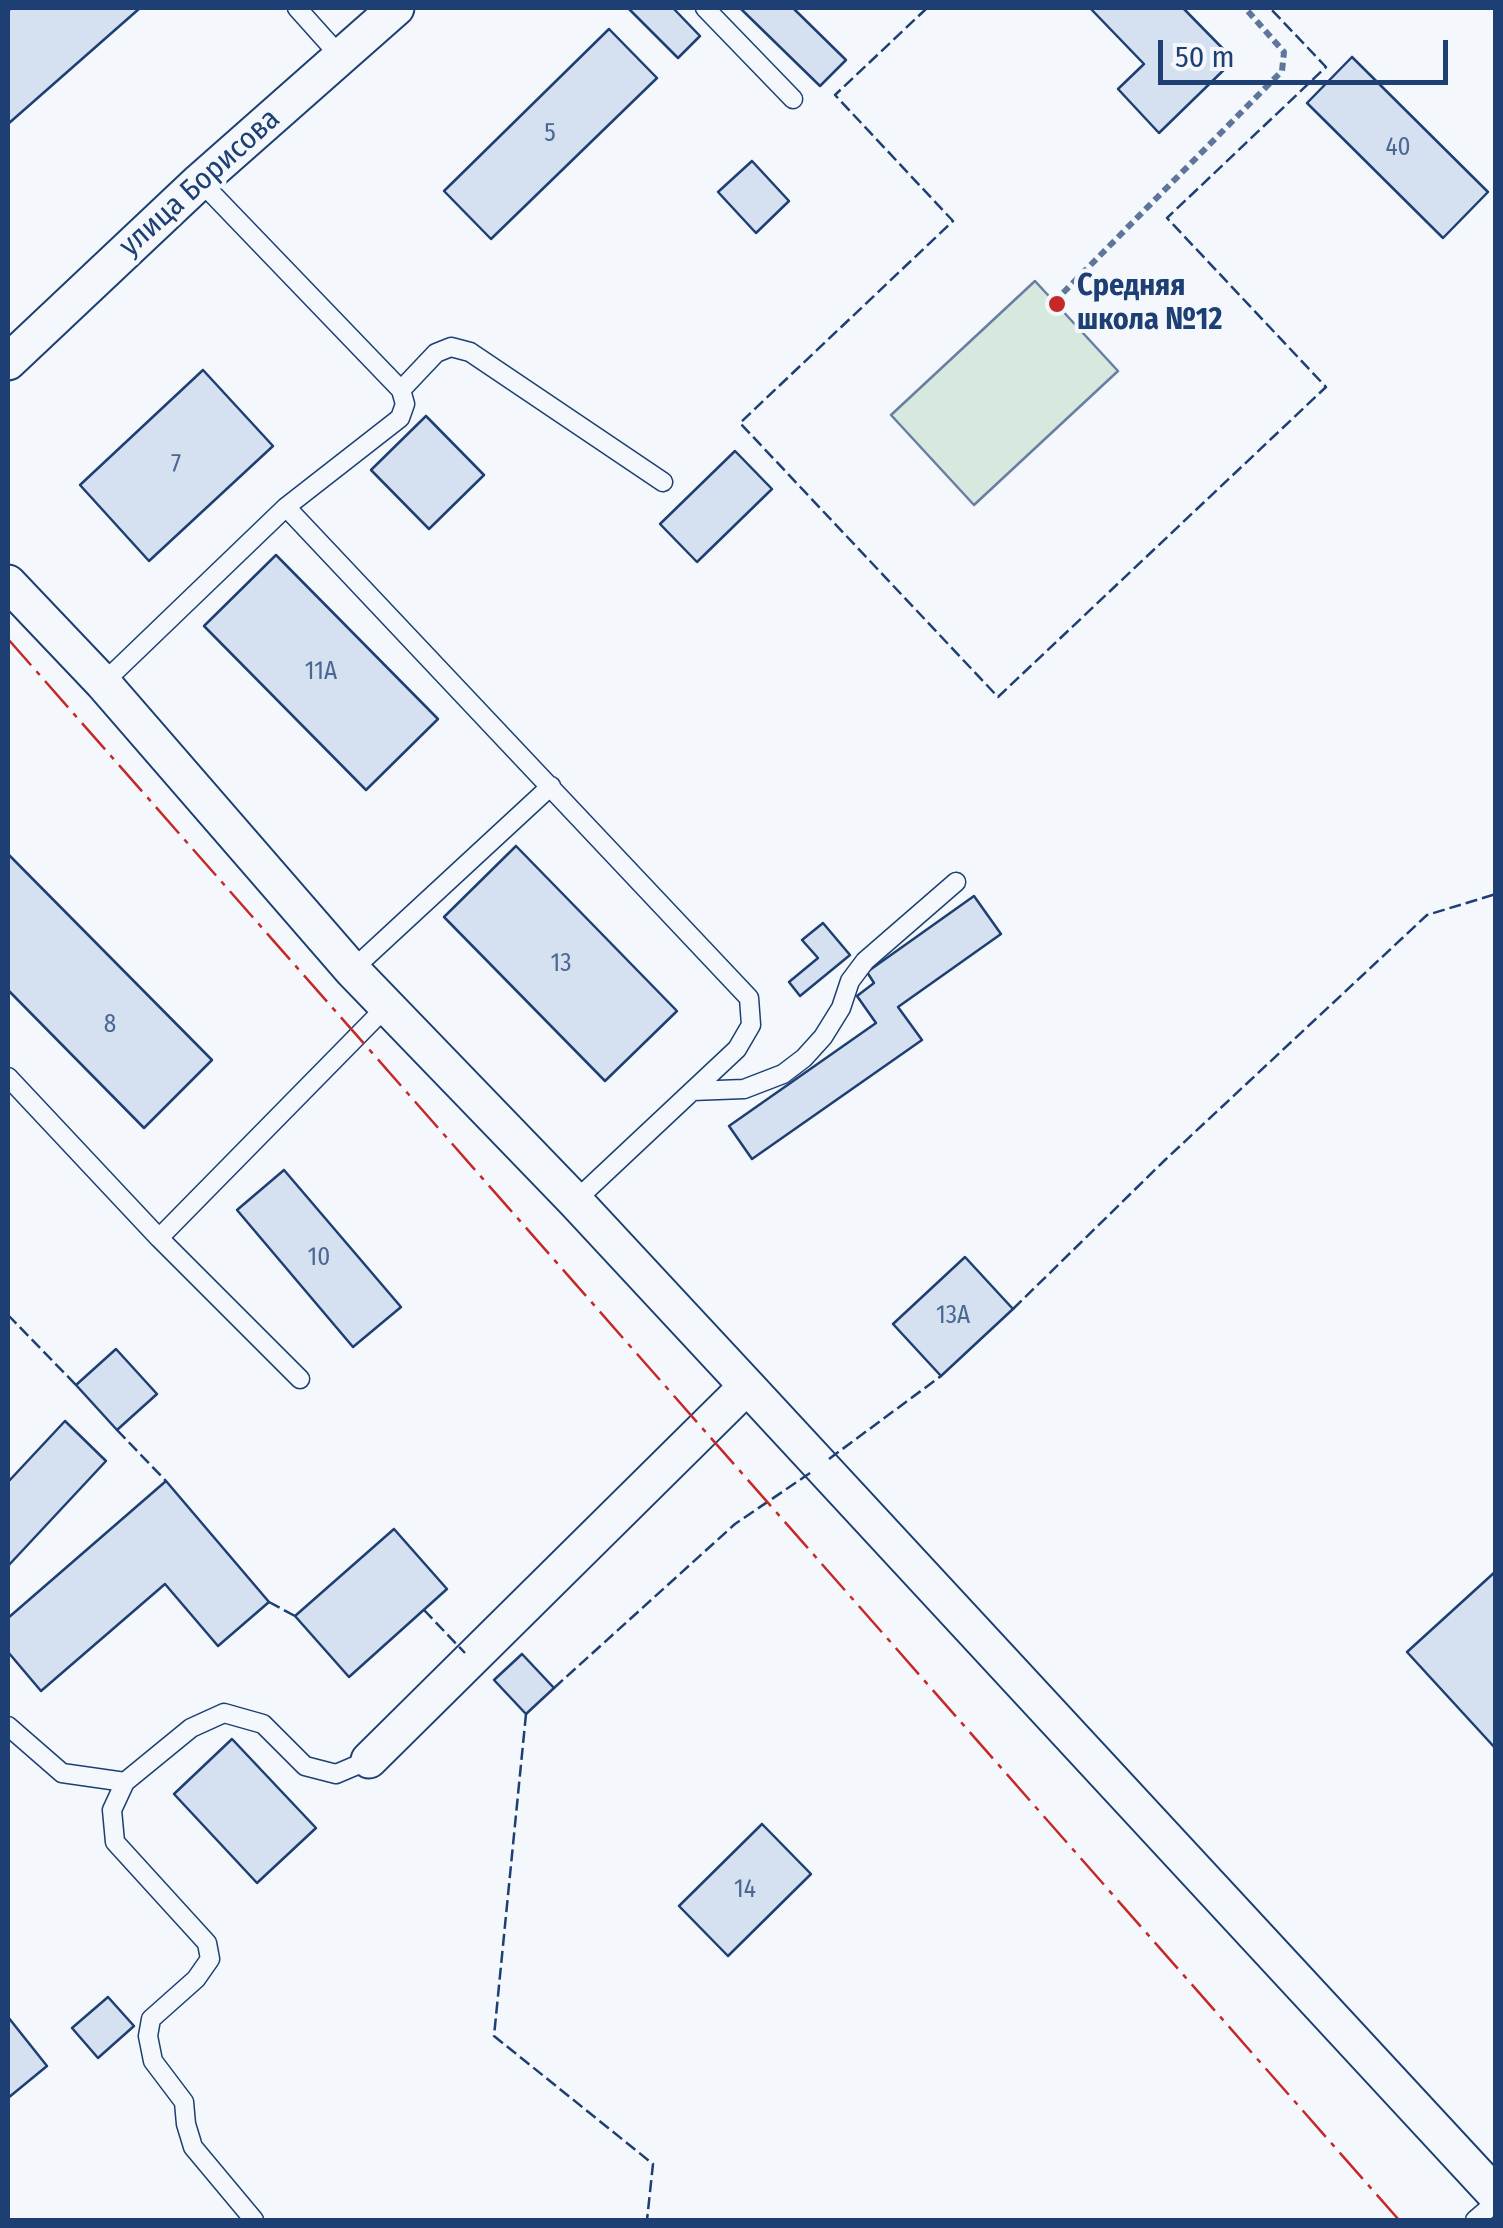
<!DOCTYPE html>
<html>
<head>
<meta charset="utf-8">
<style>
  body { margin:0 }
  #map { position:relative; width:1503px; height:2228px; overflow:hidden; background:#f4f7fb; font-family:"Fira Sans Condensed",sans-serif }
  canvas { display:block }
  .frame { position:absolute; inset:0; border:10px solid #1d3f73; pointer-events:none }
  .scale { position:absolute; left:1158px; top:40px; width:290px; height:45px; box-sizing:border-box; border:5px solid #1d3f73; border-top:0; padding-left:12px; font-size:30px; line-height:35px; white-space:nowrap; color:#1d3f73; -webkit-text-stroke:8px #f4f7fb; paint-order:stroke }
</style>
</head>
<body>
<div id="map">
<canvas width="1503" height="2228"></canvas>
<div class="frame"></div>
<div class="scale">50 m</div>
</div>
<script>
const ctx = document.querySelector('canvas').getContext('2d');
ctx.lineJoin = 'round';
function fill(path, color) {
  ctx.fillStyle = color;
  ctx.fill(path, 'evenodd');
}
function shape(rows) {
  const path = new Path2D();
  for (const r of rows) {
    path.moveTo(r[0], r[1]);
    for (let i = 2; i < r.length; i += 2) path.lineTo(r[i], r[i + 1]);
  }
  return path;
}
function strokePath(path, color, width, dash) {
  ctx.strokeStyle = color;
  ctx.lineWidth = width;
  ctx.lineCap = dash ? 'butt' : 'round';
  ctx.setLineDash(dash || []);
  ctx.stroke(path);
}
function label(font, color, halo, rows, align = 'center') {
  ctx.font = font + ' "Fira Sans Condensed",sans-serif';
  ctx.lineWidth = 8;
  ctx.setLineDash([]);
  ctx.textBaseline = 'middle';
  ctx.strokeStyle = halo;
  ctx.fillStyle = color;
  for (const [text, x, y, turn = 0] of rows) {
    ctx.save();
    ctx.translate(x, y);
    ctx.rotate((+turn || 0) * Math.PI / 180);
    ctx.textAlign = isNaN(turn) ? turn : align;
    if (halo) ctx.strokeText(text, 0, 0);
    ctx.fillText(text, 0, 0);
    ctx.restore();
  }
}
const green = shape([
  [1035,281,1118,371,974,505,891,415,1035,281]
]);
const building = shape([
  [11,8,140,8,8,124,8,11,11,8],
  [628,8,673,8,700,36,678,58,628,8],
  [740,8,793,8,846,60,820,86,740,8],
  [1090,8,1183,8,1234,60,1159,133,1118,89,1144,64,1090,8],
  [609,29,657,78,491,239,444,191,609,29],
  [1352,57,1488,192,1443,238,1307,103,1352,57],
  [752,161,789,201,756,233,718,192,752,161],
  [203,370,273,446,149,561,80,485,203,370],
  [426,416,484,475,429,529,371,470,426,416],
  [735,451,772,489,697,562,660,524,735,451],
  [276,555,438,719,366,790,204,626,276,555],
  [516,846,677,1011,605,1081,444,917,516,846],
  [8,854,212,1060,144,1128,8,990,8,854],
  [974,896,1001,934,898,1007,922,1040,752,1159,729,1126,876,1023,857,996,874,983,867,972,974,896],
  [823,923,850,955,800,996,789,982,818,958,802,940,823,923],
  [284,1170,401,1307,353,1347,237,1210,284,1170],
  [965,1257,1013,1309,941,1376,893,1324,965,1257],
  [116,1349,157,1394,117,1430,76,1385,116,1349],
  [65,1421,106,1461,8,1566,8,1482,65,1421],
  [166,1481,269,1602,218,1646,165,1584,41,1691,8,1652,8,1618,166,1481],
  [394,1529,447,1589,349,1677,295,1616,394,1529],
  [1496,1571,1496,1749,1407,1652,1496,1571],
  [522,1654,554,1688,526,1714,494,1680,522,1654],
  [232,1739,316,1828,257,1883,174,1794,232,1739],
  [762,1824,811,1874,728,1956,679,1906,762,1824],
  [108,1997,134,2026,98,2058,72,2028,108,1997],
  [8,2017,47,2066,8,2098,8,2017]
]);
const path = shape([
  [1054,302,1282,71,1284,52,1245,8]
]);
const service = shape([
  [297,8,340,56],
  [705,8,793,99],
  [401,390,436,353,451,347,470,352,663,482],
  [286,507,749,998,751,1025,737,1049,575,1201],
  [103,683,286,507,400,418,405,404,401,390,200,181],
  [352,970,551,786],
  [8,1077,159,1238,300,1379],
  [692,1091,744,1089,783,1074,804,1058,823,1037,841,1008,850,981,865,961,956,882],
  [159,1238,388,1005],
  [8,1726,62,1773,125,1782],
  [254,2220,193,2147,186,2124,184,2102,153,2061,148,2036,151,2019,196,1979,210,1959,207,1943,115,1842,112,1810,125,1782,191,1728,224,1713,263,1724,305,1766,336,1774,369,1760],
  [1475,2220,1496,2202]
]);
const minor = shape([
  [8,362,200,181,396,8],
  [8,583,103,683,352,970,575,1201,747,1386,369,1760],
  [747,1386,1496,2195]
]);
const fence = shape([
  [927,8,835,95,953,221,740,423,998,697,1326,387,1167,218,1326,67,1270,8],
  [1013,1309,1165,1160,1427,915,1496,894],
  [8,1315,76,1385],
  [117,1430,166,1481],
  [829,1459,941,1376],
  [269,1602,295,1616],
  [424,1610,465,1653],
  [554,1688,735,1524,813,1471],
  [526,1714,494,2036,653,2164,647,2220]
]);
const power = shape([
  [8,639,1399,2220]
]);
const markers = [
  [1057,304,10,"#c62828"]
];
const numberNames = [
  ["5",550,134],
  ["40",1398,148],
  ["7",176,465],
  ["11А",321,672],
  ["13",561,964],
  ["8",110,1025],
  ["10",319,1258],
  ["13А",953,1316],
  ["14",745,1890]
];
const streetNames = [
  ["улица Борисова",200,183,-42]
];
const poiNames = [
  ["Средняя",1077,287],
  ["школа №12",1077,321]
];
fill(green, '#d7e8df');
strokePath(green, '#687fa3', 2.5);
fill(building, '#d5e0f0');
strokePath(building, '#1d3f73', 2.5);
strokePath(service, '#1d3f73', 21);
strokePath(minor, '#1d3f73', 39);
strokePath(path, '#5e769c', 6, [8, 5]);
strokePath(service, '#f4f7fb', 18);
strokePath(minor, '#f4f7fb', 35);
strokePath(fence, '#1d3f73', 2.5, [12, 5]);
strokePath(power, '#c62828', 2.5, [35, 8, 5, 8]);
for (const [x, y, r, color] of markers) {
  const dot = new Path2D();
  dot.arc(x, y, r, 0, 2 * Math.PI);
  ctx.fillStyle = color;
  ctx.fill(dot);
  strokePath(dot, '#f4f7fb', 4);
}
label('25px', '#4b6792', null, numberNames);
label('30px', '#1d3f73', '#f4f7fb', streetNames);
label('bold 30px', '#1d3f73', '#f4f7fb', poiNames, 'left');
</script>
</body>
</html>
